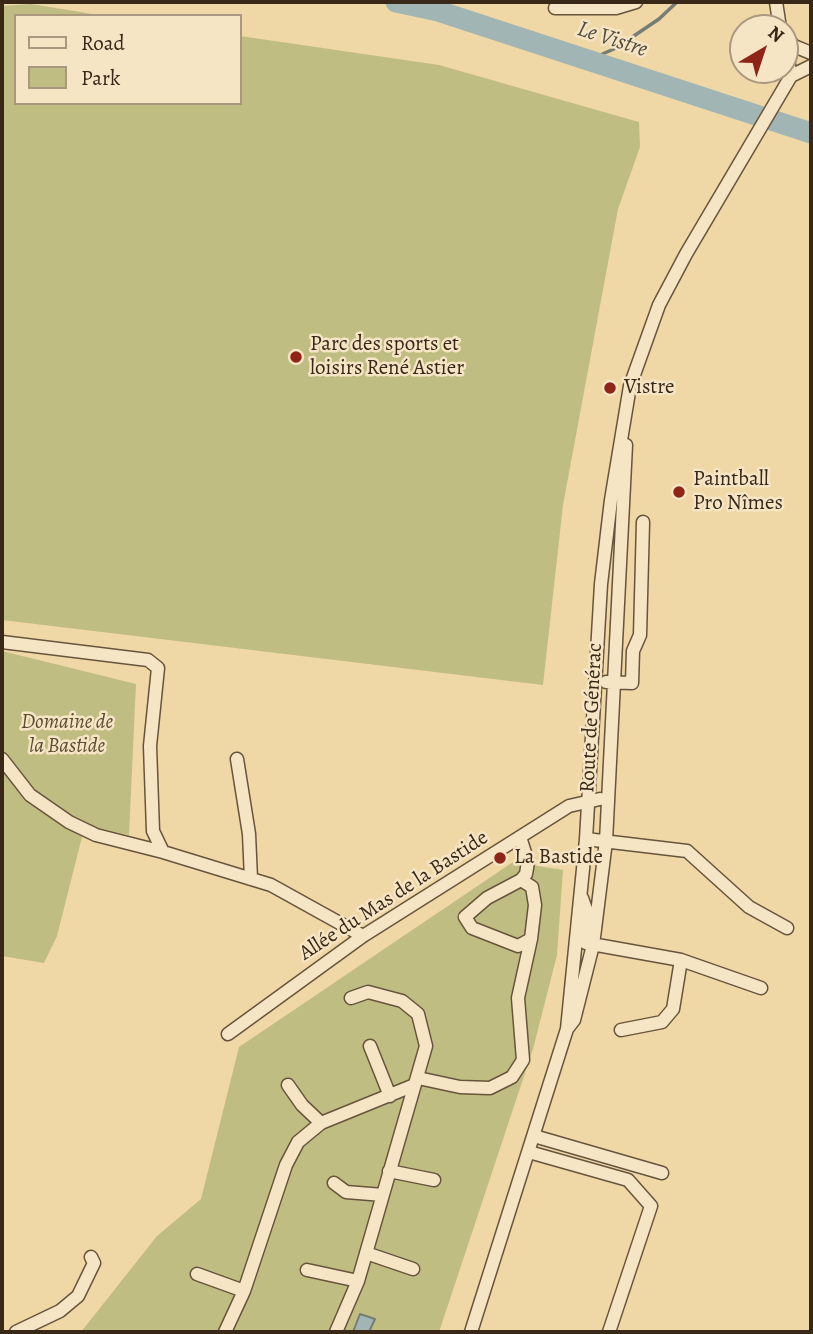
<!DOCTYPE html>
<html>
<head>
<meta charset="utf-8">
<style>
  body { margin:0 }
  #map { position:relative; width:813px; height:1334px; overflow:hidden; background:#f0d7a6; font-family:Alegreya,serif }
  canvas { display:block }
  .frame { position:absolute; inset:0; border:4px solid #392818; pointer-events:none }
  .legend { position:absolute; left:14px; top:14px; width:228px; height:91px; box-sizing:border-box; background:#f5e5c5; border:2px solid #aa9980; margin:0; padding:9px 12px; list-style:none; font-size:21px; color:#392818 }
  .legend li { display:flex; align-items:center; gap:14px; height:35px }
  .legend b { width:35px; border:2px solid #aa9980 }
  .north { position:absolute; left:729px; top:14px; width:70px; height:70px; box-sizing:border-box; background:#f5e5c5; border:2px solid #aa9980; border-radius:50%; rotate:39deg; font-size:19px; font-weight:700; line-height:28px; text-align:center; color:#392818 }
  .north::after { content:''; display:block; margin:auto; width:24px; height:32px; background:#8f2418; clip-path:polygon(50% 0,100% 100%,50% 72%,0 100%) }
</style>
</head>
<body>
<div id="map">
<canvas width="813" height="1334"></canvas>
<div class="frame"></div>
<ul class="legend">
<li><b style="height:9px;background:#f5e5c5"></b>Road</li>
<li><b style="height:19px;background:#c0bd82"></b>Park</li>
</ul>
<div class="north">N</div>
</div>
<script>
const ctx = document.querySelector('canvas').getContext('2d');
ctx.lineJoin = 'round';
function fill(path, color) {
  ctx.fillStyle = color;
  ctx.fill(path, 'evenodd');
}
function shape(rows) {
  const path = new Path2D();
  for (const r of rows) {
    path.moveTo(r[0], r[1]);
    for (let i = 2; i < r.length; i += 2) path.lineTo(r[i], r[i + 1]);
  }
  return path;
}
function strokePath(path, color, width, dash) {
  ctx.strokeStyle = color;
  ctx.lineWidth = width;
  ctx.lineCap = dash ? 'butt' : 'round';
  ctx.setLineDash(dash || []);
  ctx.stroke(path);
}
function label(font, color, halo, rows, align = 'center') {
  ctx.font = font + ' Alegreya,serif';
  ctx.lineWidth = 5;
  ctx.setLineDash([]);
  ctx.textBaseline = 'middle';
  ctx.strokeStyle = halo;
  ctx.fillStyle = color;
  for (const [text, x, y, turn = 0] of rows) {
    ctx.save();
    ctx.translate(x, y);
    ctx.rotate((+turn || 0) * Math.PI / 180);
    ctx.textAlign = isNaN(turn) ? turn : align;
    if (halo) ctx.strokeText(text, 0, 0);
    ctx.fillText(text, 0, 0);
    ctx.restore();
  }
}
const green = shape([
  [31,4,105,16,16,16,16,103,240,103,240,36,439,65,639,122,640,147,618,209,563,505,543,685,2,620,2,6],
  [2,651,136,684,129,835,85,825,57,936,44,963,2,956],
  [513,862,563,870,557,955,533,1049,439,1332,81,1332,157,1236,201,1199,239,1047]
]);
const water = shape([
  [360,1314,375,1319,369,1332,353,1332,360,1314]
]);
const stream = shape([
  [589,60,616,48,659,19,677,2]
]);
const river = shape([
  [396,2,438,11,811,133]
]);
const minor = shape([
  [776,2,780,28],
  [555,8,616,8,636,2],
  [785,36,794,46,811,53],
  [785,44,791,76],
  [2,642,148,660,158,668,150,746,153,831,163,852,271,885,363,936],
  [606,682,632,683,633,651,640,635,643,522],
  [2,759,30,795,69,822,96,835,163,852],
  [237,759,249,834,251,879],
  [520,837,528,862,526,874,521,880,487,898,465,917,472,928,518,946,531,939,535,905,532,887,521,880],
  [586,839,687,851,749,907,787,928],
  [582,898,587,912,586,943,681,960,761,988],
  [567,1029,586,839,601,584,611,500,630,386,659,305,686,254,791,76,811,66],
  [621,1030,662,1022,673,1009,681,960],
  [228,1034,363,936,569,806,600,799],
  [370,1046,390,1096],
  [418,1078,460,1087,490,1088,512,1077,523,1060,518,998,531,939],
  [288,1085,302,1105,321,1123],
  [534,1136,662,1173],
  [529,1152,628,1180,651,1206,609,1332],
  [389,1171,434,1180],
  [334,1183,346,1192,383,1195],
  [366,1253,413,1269],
  [307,1270,358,1281],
  [197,1274,244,1291],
  [16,1332,60,1311,78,1296,94,1263,91,1257],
  [225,1332,244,1291,286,1165,298,1142,321,1123,412,1086],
  [336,1332,358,1281,426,1046,418,1014,402,1001,368,992,351,998],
  [471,1332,567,1029,574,1020,593,945,606,841,626,445]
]);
const markers = [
  [296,357,7,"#8f2418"],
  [610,388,7,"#8f2418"],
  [679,492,7,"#8f2418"],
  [500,858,7,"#8f2418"]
];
const poiNames = [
  ["Parc des sports et",310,345],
  ["loisirs René Astier",310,369],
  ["Vistre",624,388],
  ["Paintball",693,480],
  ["Pro Nîmes",693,504],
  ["La Bastide",514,858]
];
const streetNames = [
  ["Route de Générac",592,718,-87],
  ["Allée du Mas de la Bastide",394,896,-33]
];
const parkNames = [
  ["Domaine de",67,723],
  ["la Bastide",67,747]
];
const waterNames = [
  ["Le Vistre",612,40,18]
];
fill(green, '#c0bd82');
fill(water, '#a1b6b4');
strokePath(water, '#777d76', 2);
strokePath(stream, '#777d76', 3.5);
strokePath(river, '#a1b6b4', 21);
strokePath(minor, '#67543c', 15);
strokePath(minor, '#f5e5c5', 12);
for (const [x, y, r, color] of markers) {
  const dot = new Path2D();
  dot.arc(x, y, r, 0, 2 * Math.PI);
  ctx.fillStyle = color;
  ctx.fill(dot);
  strokePath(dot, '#f5e5c5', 2.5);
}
label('21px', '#392818', '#f5e5c5', poiNames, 'left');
label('21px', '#392818', '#f5e5c5', streetNames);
label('italic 21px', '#5b4d32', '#f5e5c5', parkNames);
label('italic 23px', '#534c3f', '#f5e5c5', waterNames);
</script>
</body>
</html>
